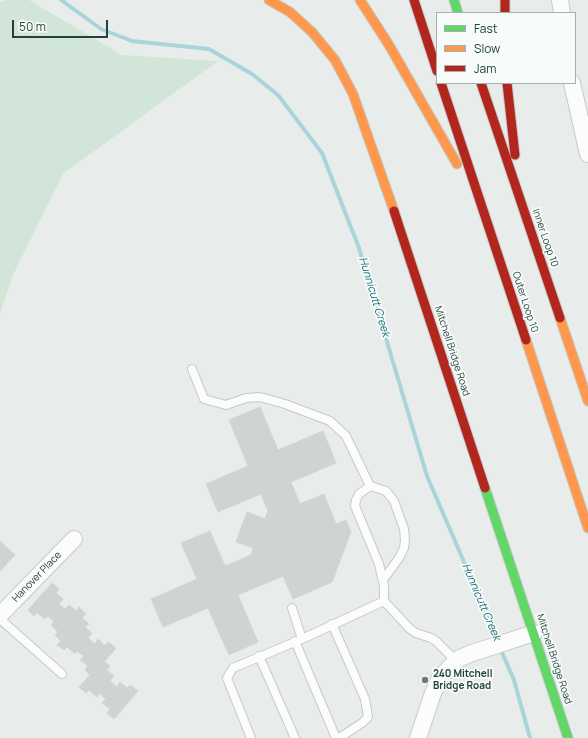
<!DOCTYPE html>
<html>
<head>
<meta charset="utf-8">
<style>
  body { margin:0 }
  #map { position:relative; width:588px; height:738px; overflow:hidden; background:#e8edeb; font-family:Manrope,sans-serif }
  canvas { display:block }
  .legend { position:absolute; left:436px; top:12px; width:140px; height:72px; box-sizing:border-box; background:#f7fbf9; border:1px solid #a3b1ad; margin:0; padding:5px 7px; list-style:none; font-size:12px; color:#24423a }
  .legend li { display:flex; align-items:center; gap:8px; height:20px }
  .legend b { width:20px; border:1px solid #a3b1ad }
  .scale { position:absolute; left:12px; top:20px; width:96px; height:18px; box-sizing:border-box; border:2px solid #24423a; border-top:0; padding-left:5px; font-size:12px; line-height:14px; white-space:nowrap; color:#24423a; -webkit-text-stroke:3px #f7fbf9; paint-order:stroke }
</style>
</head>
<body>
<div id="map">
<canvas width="588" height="738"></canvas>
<ul class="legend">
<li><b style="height:5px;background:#63d668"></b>Fast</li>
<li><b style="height:5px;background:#ff974d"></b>Slow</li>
<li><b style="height:5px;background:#b3261e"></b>Jam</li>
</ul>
<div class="scale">50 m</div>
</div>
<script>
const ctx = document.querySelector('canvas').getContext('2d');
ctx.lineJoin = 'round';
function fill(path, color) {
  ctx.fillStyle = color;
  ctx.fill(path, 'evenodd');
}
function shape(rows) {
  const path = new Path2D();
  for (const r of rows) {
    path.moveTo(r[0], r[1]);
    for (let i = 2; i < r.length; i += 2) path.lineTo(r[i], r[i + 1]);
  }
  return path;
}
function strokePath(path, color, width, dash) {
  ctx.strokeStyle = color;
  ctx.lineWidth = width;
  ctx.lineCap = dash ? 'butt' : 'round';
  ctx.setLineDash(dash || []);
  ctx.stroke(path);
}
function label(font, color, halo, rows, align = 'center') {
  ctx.font = font + ' Manrope,sans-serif';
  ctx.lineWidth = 3.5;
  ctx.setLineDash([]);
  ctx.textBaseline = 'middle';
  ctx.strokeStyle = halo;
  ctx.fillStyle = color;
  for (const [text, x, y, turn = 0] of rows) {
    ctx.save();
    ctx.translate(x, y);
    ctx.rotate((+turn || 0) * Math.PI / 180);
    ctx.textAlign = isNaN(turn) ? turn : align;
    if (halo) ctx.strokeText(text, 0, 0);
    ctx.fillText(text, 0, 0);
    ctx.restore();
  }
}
const green = shape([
  [6,0,29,0,122,55,218,61,63,174,13,275,0,313,0,2]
]);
const stream = shape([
  [61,0,101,29,132,41,209,49,252,74,278,95,322,153,359,248,427,476,498,641],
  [500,648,514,680,530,738]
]);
const building = shape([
  [260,407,278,450,323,431,336,463,291,482,300,504,324,494,336,524,346,520,351,532,332,582,293,599,283,576,238,595,258,642,229,655,208,608,163,627,151,599,197,579,181,543,210,531,225,566,251,555,253,548,236,542,247,512,265,519,268,511,261,494,218,512,206,484,248,466,229,420,260,407],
  [0,541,15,555,0,571,0,541],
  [52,583,59,589,56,593,63,599,59,604,65,609,69,605,76,611,79,607,86,614,82,618,81,617,61,641,55,635,58,632,51,625,54,622,48,616,45,619,37,613,34,616,28,610,52,583],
  [81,617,89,624,85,627,92,633,88,638,95,644,98,639,105,646,108,642,116,648,105,661,103,660,90,675,85,670,88,666,80,660,84,656,77,651,75,654,67,647,64,650,57,645,81,617],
  [103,660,110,666,107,670,114,676,110,681,117,687,120,682,127,688,130,685,138,691,114,719,107,713,110,709,102,703,106,699,99,693,97,697,89,690,86,693,79,687,103,660]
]);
const lane = shape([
  [192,369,204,399,226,405,246,398,260,397,285,404,330,421,346,436,370,486,386,491,394,501,404,529,405,540,404,548,399,558,383,580],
  [370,486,359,494,356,500,355,506,379,564,384,586,384,601],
  [0,619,62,674],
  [332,624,365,699,368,717,362,723,339,738],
  [302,639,384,601,410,629,416,633,431,638,436,641,456,661],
  [295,641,336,738],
  [259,656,295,738],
  [251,738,227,678,233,668,302,639,292,608]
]);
const street = shape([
  [560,0,562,13],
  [572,83,588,154],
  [0,615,74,539],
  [418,738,433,693,440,678,452,665,460,658,472,653,491,647,534,633]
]);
const fast = shape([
  [454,0,458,13],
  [485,488,568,738]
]);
const slow = shape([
  [269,0,290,12,312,32,335,60,353,94,394,211],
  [360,0,389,45,457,164],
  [560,318,588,401],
  [526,340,588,528]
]);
const jam = shape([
  [414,0,437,71],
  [505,0,505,13],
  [441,83,526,340],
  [481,83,560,318],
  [507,83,515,155],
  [394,211,485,488]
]);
const markers = [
  [425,680,4,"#697e78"]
];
const streetNames = [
  ["Inner Loop 10",545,238,71],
  ["Outer Loop 10",525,302,72],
  ["Mitchell Bridge Road",452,351,72],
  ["Hanover Place",37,577,-46],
  ["Mitchell Bridge Road",554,659,72]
];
const poiNames = [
  ["240 Mitchell",433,674],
  ["Bridge Road",433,686]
];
const waterNames = [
  ["Hunnicutt Creek",374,297,73],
  ["Hunnicutt Creek",481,602,67]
];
fill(green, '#d1e6d8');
strokePath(stream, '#a9d4db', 4);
fill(building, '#cfd4d2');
strokePath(building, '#d1d6d4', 1);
strokePath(lane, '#c5cac8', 10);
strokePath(street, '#c5cac8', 18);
strokePath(fast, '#c3cbc8', 11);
strokePath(slow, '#c3cbc8', 11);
strokePath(jam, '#c3cbc8', 11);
strokePath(lane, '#fcfcfc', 8);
strokePath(street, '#fcfcfc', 16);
strokePath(fast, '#63d668', 9);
strokePath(slow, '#ff974d', 9);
strokePath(jam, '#b3261e', 9);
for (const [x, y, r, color] of markers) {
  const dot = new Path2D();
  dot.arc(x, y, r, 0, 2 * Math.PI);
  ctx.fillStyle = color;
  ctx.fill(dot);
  strokePath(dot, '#f7fbf9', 1.5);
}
label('10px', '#24423a', '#f7fbf9', streetNames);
label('bold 10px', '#24423a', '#f7fbf9', poiNames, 'left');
label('italic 11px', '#1c6f80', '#f7fbf9', waterNames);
</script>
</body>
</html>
